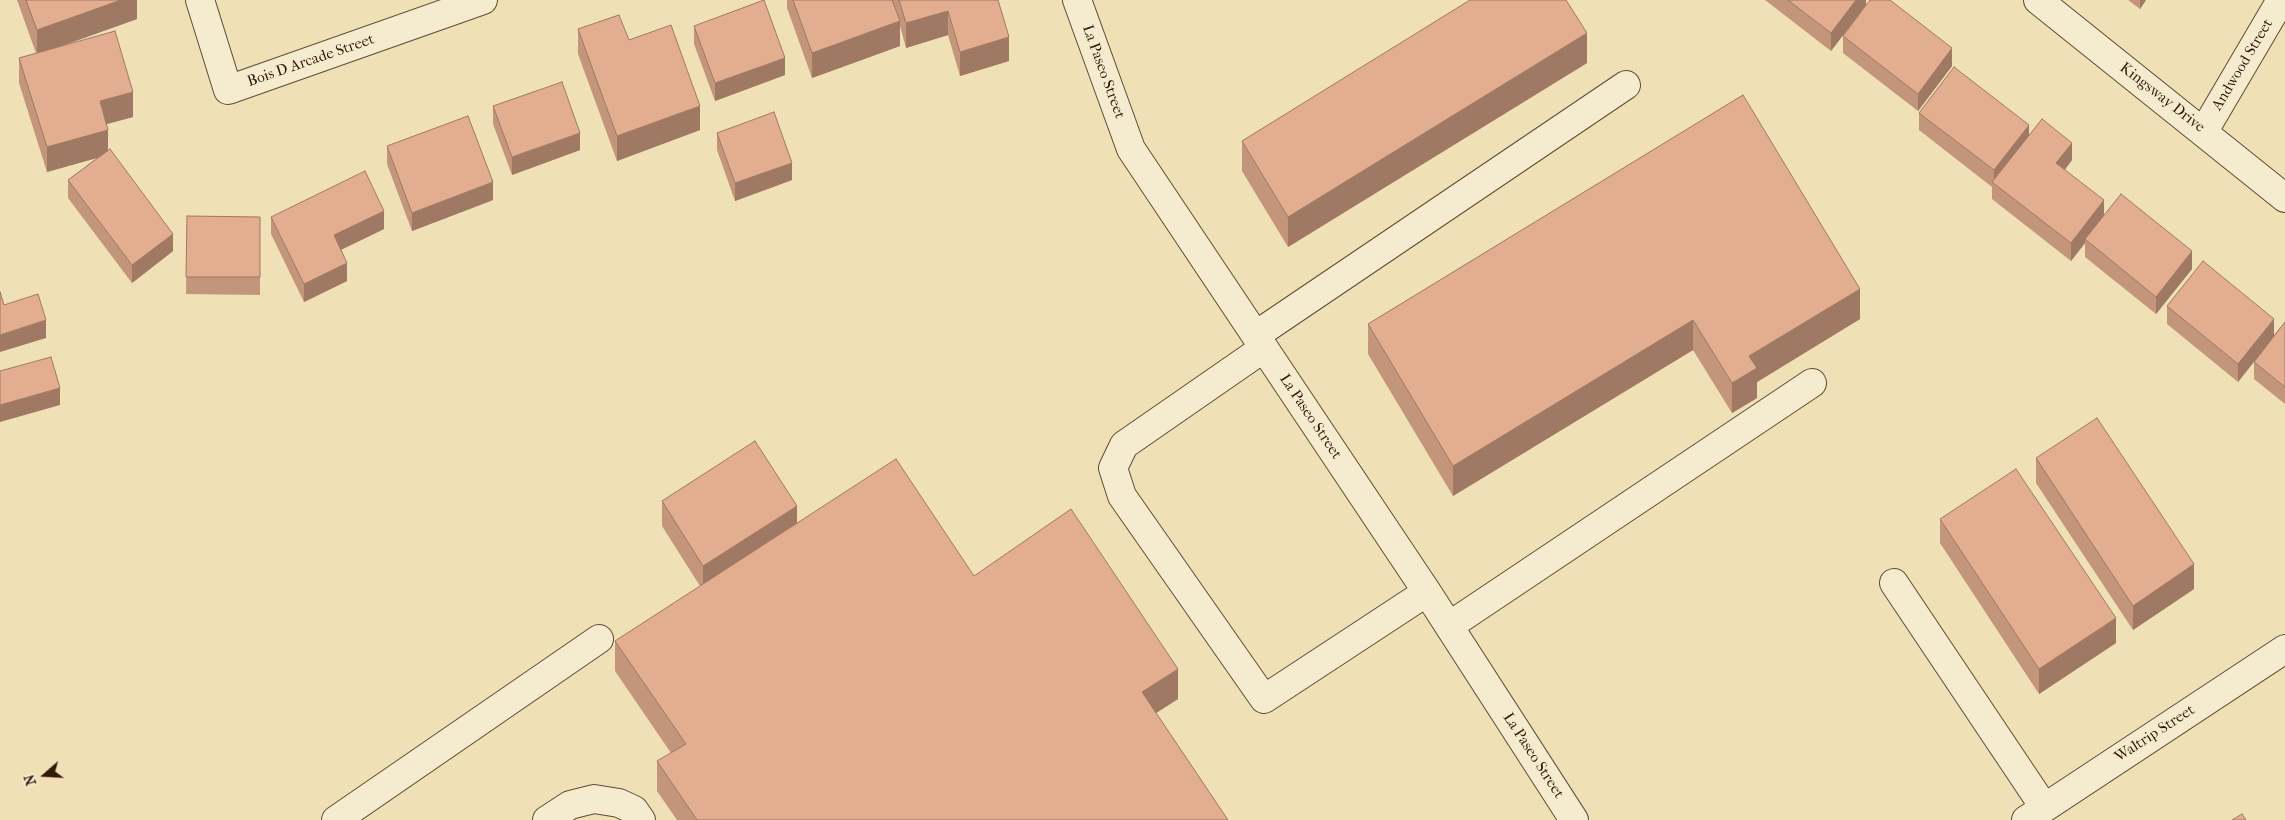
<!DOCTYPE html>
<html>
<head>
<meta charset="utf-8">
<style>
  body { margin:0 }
  #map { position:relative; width:2285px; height:820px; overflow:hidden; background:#efe0b5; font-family:"IM FELL French Canon",serif }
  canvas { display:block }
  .north { position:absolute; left:20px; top:750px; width:50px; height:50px; -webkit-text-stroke:4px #f5ebcf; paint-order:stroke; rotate:251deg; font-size:14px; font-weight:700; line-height:20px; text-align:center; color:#33180a }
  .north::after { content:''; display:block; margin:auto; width:18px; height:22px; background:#33180a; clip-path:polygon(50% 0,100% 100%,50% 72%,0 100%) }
</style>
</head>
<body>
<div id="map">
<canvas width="2285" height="820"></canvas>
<div class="north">N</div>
</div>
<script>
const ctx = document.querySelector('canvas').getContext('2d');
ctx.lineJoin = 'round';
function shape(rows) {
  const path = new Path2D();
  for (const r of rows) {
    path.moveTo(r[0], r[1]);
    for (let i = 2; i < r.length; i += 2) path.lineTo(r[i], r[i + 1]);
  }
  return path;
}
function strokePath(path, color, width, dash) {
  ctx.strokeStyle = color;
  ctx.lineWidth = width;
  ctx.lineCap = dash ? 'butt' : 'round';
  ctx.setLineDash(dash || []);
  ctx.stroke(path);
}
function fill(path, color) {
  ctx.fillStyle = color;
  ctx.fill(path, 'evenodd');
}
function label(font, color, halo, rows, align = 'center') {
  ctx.font = font + ' "IM FELL French Canon",serif';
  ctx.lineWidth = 4;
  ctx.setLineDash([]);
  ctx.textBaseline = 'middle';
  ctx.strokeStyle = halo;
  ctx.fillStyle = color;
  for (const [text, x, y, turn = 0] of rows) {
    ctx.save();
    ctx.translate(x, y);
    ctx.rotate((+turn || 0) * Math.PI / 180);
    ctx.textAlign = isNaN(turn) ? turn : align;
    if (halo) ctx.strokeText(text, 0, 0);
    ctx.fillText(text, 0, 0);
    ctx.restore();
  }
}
const minor = shape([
  [200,0,228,90,483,0],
  [1077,0,1131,149,1427,592,1574,820],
  [2038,0,2285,198],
  [2204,131,2281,0],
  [1256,335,1626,85],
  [1264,348,1124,445,1113,468,1122,496,1264,699,1427,592],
  [1894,583,2044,807],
  [1449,626,1812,383],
  [336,820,599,639],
  [547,820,570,805,594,799,619,803,634,810,641,820],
  [2026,820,2285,649]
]);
const wall = shape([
  [17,0,137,0,137,19,54,48,133,117,106,124,108,150,173,251,132,283,68,198,68,180,98,157,47,172,19,83,19,58,36,53],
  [787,0,998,0,1009,61,960,76,948,35,906,48,900,26,900,46,812,78,787,8],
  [1765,0,1866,0,1866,5,1831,51],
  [2128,0,2146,0,2140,9],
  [694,26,785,75,715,101,694,44],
  [578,29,629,40,700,130,617,161,578,54],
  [1843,36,1952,66,1918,111,1843,53],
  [1587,63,1288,247,1242,171,1242,141],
  [1743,95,1860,319,1757,382,1757,398,1732,413,1693,350,1453,496,1368,354,1368,324],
  [493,106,580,150,512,175,493,124],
  [1919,113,2029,135,2072,160,2065,170,2104,215,2192,269,2156,314,2085,257,2085,243,2071,261,1992,199,1992,187,1919,130],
  [717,133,792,180,735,201,717,150],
  [387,146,493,200,412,231,387,164],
  [187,216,260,217,260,295,186,294],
  [271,217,384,229,341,250,347,281,304,302,271,234],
  [2167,306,2274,335,2285,322,2285,404,2254,379,2254,362,2238,382,2167,324],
  [2036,458,2194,589,2133,630,2036,483],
  [662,501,797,523,974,576,1178,699,1156,713,1228,820,677,820,657,791,657,761,671,753,615,671,615,641,700,586,662,526],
  [1940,519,2116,643,2039,694,1940,543]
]);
const shadedWall = shape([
  [121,0,137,0,137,19,37,55,37,30],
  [1856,0,1866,0,1866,5,1831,51,1831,33],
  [2140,0,2146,0,2140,9],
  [948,11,948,35,906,48,906,23],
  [900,21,900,46,812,78,812,53],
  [1587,33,1587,63,1288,247,1288,217],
  [1009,37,1009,61,960,76,960,52],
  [1952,48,1952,66,1918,111,1918,94],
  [785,58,785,75,715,101,715,83],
  [133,92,133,117,100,126,100,101],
  [700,106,700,130,617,161,617,136],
  [2029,125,2029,142,1994,183,1994,170],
  [108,130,108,155,47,172,47,147],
  [580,133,580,150,512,175,512,157],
  [2072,143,2072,160,2056,180,2056,163],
  [792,163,792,180,735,201,735,183],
  [493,182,493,200,412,231,412,213],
  [2104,200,2104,218,2085,239,2085,243,2071,261,2071,243],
  [384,211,384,229,334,253,334,235],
  [173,234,173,251,132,283,132,265],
  [2192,251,2192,269,2156,314,2156,297],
  [347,263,347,281,304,302,304,284],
  [1860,289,1860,319,1757,382,1757,398,1732,413,1732,383,1749,356],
  [2274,319,2274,336,2238,382,2238,364],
  [46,320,46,338,0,352,0,335],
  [1693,320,1693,350,1453,496,1453,466],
  [60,388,60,405,0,422,0,405],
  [797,506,797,530,703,591,703,566],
  [2194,564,2194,589,2133,630,2133,606],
  [2116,618,2116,643,2039,694,2039,669],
  [1178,669,1178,699,1142,722,1142,692]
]);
const building = shape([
  [26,0,121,0,37,30,26,0],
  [764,0,785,58,715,83,694,26,764,0],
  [793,0,892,0,900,21,812,53,793,0],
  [899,0,998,0,1009,37,960,52,948,11,906,23,899,0],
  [1470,0,1566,0,1587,33,1288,217,1242,141,1470,0],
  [1788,0,1856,0,1831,33,1788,0],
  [1870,0,1890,0,1952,48,1918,94,1843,36,1870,0],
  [619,15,629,40,671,25,700,106,617,136,578,29,619,15],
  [115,31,133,92,100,101,108,130,47,147,19,58,115,31],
  [1954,67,2029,125,1994,170,1919,113,1954,67],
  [562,82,580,133,512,157,493,106,562,82],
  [1743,95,1860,289,1749,356,1757,368,1732,383,1693,320,1453,466,1368,324,1743,95],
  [774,112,792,163,735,183,717,133,774,112],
  [468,116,493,182,412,213,387,146,468,116],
  [2042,119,2072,143,2056,163,2104,200,2071,243,1992,182,2042,119],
  [110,149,173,234,132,265,68,180,110,149],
  [365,171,384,211,334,235,347,263,304,284,271,217,365,171],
  [2121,194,2192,251,2156,297,2085,239,2121,194],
  [187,216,260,217,260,277,186,277,187,216],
  [2203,261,2274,319,2238,364,2167,306,2203,261],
  [0,292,4,305,38,294,46,320,0,335,0,292],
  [2285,322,2285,387,2254,362,2285,322],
  [51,357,60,388,0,405,0,371,51,357],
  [2097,418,2194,564,2133,606,2036,458,2097,418],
  [755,441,797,506,703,566,662,501,755,441],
  [896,459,974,576,1071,509,1178,669,1142,692,1228,820,697,820,657,761,686,744,615,641,896,459],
  [2016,469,2116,618,2039,669,1940,519,2016,469],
  [2242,814,2246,820,2232,820,2242,814]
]);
const streetNames = [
  ["Bois D Arcade Street",311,61,-19],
  ["Andwood Street",2243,65,-59],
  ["La Paseo Street",1103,72,70],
  ["Kingsway Drive",2162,98,38],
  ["La Paseo Street",1310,417,56],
  ["Waltrip Street",2155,734,-33],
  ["La Paseo Street",1533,756,57]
];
strokePath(minor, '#624a35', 30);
strokePath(minor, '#f5ebcf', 28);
fill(wall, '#c3957b');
fill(shadedWall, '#9f7964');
fill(building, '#e3ad8f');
strokePath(building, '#9f7964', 1);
label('15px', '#33180a', '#f5ebcf', streetNames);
</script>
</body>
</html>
